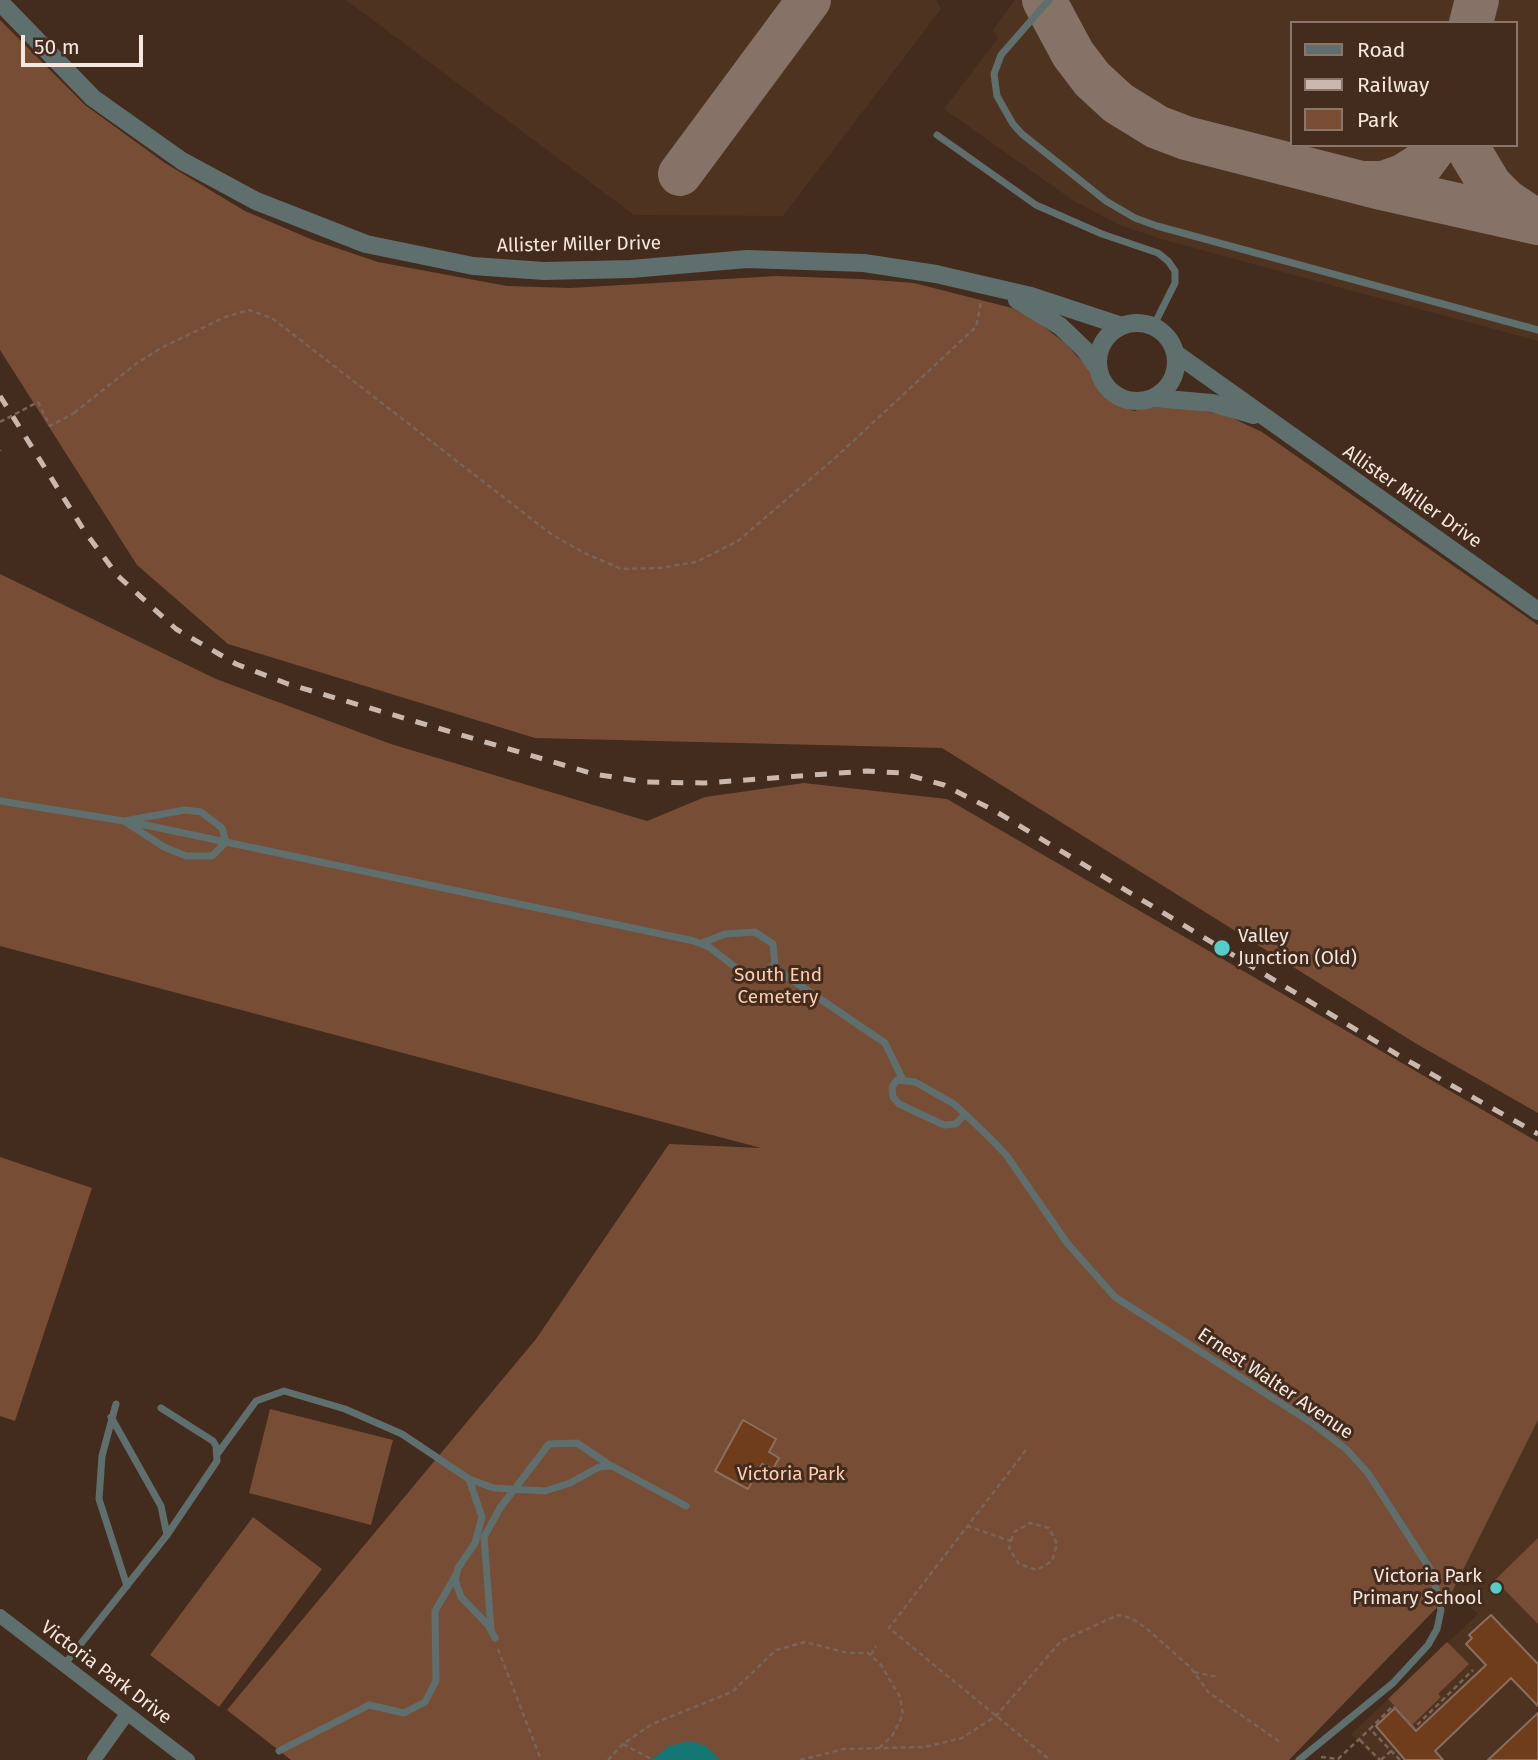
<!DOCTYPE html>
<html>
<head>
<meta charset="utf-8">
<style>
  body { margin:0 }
  #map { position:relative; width:1538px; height:1760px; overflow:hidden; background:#432b1e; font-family:"Fira Sans",sans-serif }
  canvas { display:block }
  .legend { position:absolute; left:1290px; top:21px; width:228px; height:126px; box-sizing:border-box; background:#432b1e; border:2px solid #8b766b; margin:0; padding:9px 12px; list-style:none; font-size:21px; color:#f6e7de }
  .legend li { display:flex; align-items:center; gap:14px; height:35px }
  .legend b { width:35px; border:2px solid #8b766b }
  .scale { position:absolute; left:21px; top:35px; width:122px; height:32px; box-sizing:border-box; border:4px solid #f6e7de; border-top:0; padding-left:9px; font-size:21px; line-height:24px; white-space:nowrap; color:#f6e7de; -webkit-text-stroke:5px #432b1e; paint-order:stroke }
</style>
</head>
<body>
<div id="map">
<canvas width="1538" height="1760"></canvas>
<ul class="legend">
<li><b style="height:9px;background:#5f6f6e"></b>Road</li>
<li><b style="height:9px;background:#cab8ae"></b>Railway</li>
<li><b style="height:19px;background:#774d35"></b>Park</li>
</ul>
<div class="scale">50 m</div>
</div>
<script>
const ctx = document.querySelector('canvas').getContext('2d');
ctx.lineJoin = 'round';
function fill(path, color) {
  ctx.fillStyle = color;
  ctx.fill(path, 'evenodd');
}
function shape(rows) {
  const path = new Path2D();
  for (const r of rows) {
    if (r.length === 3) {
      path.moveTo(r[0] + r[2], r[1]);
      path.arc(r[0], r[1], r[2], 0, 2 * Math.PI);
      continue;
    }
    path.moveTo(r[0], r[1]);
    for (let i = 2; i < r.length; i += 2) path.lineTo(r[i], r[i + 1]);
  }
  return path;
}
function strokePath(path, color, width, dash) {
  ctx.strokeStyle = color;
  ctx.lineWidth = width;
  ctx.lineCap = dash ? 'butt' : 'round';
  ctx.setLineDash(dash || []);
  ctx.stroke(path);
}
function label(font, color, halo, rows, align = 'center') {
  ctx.font = font + ' "Fira Sans",sans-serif';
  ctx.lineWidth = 6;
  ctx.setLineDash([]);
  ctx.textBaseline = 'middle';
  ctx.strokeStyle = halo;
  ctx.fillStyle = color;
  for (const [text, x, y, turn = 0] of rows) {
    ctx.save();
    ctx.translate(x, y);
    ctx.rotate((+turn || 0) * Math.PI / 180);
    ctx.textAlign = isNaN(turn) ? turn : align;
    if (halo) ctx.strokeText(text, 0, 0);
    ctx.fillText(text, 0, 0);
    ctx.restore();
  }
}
const built = shape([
  [346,0,936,0,941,9,783,216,634,215],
  [1015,0,1538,0,1538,341,1164,240,1120,225,1074,201,944,109,998,38,993,30],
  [1291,23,1515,23,1515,145,1291,145],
  [1538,1420,1538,1760,1376,1760,1351,1734,1478,1614,1452,1592]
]);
const green = shape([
  [0,20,85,105,165,163,245,211,313,240,378,262,507,286,570,288,777,276,861,279,914,283,1012,308,1039,323,1065,343,1087,367,1100,391,1116,405,1134,411,1151,407,1185,408,1226,415,1262,432,1538,625,1538,1113,1415,1043,942,748,535,738,228,644,137,565,0,350],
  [0,574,216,679,391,744,647,821,705,797,804,783,947,799,1538,1142,1538,1420,1452,1592,1289,1760,291,1760,227,1710,536,1339,669,1144,761,1148,0,946],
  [0,1157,92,1188,15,1421,0,1416],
  [270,1409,393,1440,371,1525,249,1493],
  [253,1517,322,1569,219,1707,150,1655],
  [1538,1538,1538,1624,1495,1580],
  [1447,1642,1469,1664,1438,1694,1441,1697,1412,1725,1388,1699]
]);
const water = shape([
  [689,1741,706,1746,720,1760,651,1760,669,1746]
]);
const taxiway = shape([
  [1044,0,1073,54,1092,79,1118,103,1157,127,1186,138,1377,187,1538,223],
  [1471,23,1477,0],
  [1466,145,1490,185,1506,201,1530,217],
  [680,174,809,0],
  [1364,183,1383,183,1403,176,1422,164,1436,145]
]);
const building = shape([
  [743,1420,776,1439,769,1452,779,1458,773,1469,762,1464,748,1489,715,1471,743,1420],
  [1491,1615,1538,1664,1538,1706,1511,1678,1435,1751,1443,1760,1405,1760,1376,1726,1395,1708,1416,1731,1486,1665,1466,1644,1472,1638,1469,1635,1491,1615],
  [1538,1713,1538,1760,1488,1760,1538,1713]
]);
const path = shape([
  [74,413,137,363,161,348,225,317,249,310,272,318,551,534,584,553,622,569,660,568,696,562,738,541,835,458,976,327,981,302],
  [0,450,0,451],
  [1026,1450,889,1628,1050,1760],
  [967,1526,1011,1541,1009,1548,1019,1564,1037,1570,1052,1561,1057,1544,1049,1528,1030,1523,1014,1532,1011,1541],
  [498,1649,541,1760],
  [871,1655,876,1646],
  [1194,1672,1218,1677],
  [1360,1740,1380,1760],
  [623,1744,653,1760],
  [1321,1757,1338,1759,1370,1729],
  [608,1760,623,1744,652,1724,732,1692,776,1650,805,1642,848,1653,868,1653,881,1665,900,1697,903,1715,892,1736,879,1748],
  [800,1760,844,1749,925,1747,962,1738,996,1716,1061,1641,1118,1615,1131,1618,1146,1628,1191,1668,1208,1692,1280,1742],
  [1381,1760,1391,1751],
  [1400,1760,1370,1729,1393,1706,1414,1728,1473,1670]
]);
const service = shape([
  [1049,0,1001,55,994,74,997,96,1013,124,1022,134,1106,201,1135,218,1157,226,1538,330],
  [937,135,1036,205,1102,234,1158,253,1168,261,1175,271,1175,283,1153,327],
  [0,801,136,823,694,941,709,947,739,970,750,973,764,972,775,964,773,944,755,932,725,934,702,943],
  [185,810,201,812,222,828,226,842,212,856,186,856,164,847,124,821,185,810],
  [773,967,885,1043,903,1080],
  [965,1114,956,1124,944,1125,899,1104,893,1097,892,1087,897,1080,915,1082,954,1104,965,1114,995,1143,1007,1156,1067,1243,1115,1297,1312,1423,1346,1449,1368,1473,1432,1572,1441,1610,1437,1629,1428,1645,1393,1683,1299,1760],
  [116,1404,102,1456,99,1499,127,1586],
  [111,1417,161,1506,167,1535],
  [218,1453,256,1401,284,1391,345,1409,402,1434,469,1479,494,1488,545,1491,570,1483,599,1467,612,1466,686,1506],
  [469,1479,482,1517,475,1543,458,1568,455,1580,461,1597,488,1625,495,1638],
  [491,1629,484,1537,500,1508,549,1444,577,1443,611,1466],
  [64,1665,167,1535,217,1461,216,1446,213,1441,161,1408],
  [279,1751,369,1705,404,1713,425,1702,436,1681,435,1611,456,1575]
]);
const minor = shape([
  [0,1616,188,1760],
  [94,1760,127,1714]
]);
const tertiary = shape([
  [0,2,93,98,182,161,256,201,366,244,473,266,544,271,631,269,747,259,864,263,936,274,1031,296,1122,326],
  [1017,300,1060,326,1084,349,1099,370],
  [1137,362,39],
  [1175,353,1538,611],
  [1154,398,1212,403,1254,415]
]);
const rail = shape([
  [0,396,85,532,118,576,176,629,236,664,288,684,594,774,644,782,705,783,867,771,901,773,944,785,995,811,1403,1058,1538,1134]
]);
const pathBridge = shape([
  [0,422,38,402,50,426,74,413]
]);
const markers = [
  [1222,948,9,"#54cdc8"],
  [1496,1588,7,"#54cdc8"]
];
const streetNames = [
  ["Allister Miller Drive",579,245,-1],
  ["Allister Miller Drive",1412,497,35],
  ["Ernest Walter Avenue",1275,1384,34],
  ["Victoria Park Drive",106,1673,37]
];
const poiNames = [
  ["Valley",1238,937],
  ["Junction (Old)",1238,959],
  ["Victoria Park",1482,1577,"right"],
  ["Primary School",1482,1599,"right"]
];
const parkNames = [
  ["South End",778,976],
  ["Cemetery",778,998],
  ["Victoria Park",791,1475]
];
fill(built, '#4f3321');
fill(green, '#774d35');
fill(water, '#157774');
strokePath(taxiway, '#867266', 44);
fill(building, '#6f3c1c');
strokePath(building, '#8a6f5f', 2);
strokePath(path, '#7a6459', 2.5, [5, 3.5]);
strokePath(service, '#5f6f6e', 7);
strokePath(minor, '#5f6f6e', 14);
strokePath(tertiary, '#5f6f6e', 18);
strokePath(rail, '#cab8ae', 5, [12, 12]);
strokePath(pathBridge, '#7a6459', 2.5, [5, 3.5]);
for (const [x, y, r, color] of markers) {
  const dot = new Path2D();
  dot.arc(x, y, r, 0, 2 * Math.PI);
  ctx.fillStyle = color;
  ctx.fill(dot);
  strokePath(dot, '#432b1e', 2.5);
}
label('19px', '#f6e7de', '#432b1e', streetNames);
label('19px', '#f6e7de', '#432b1e', poiNames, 'left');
label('19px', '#ffcdb1', '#432b1e', parkNames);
</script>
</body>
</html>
